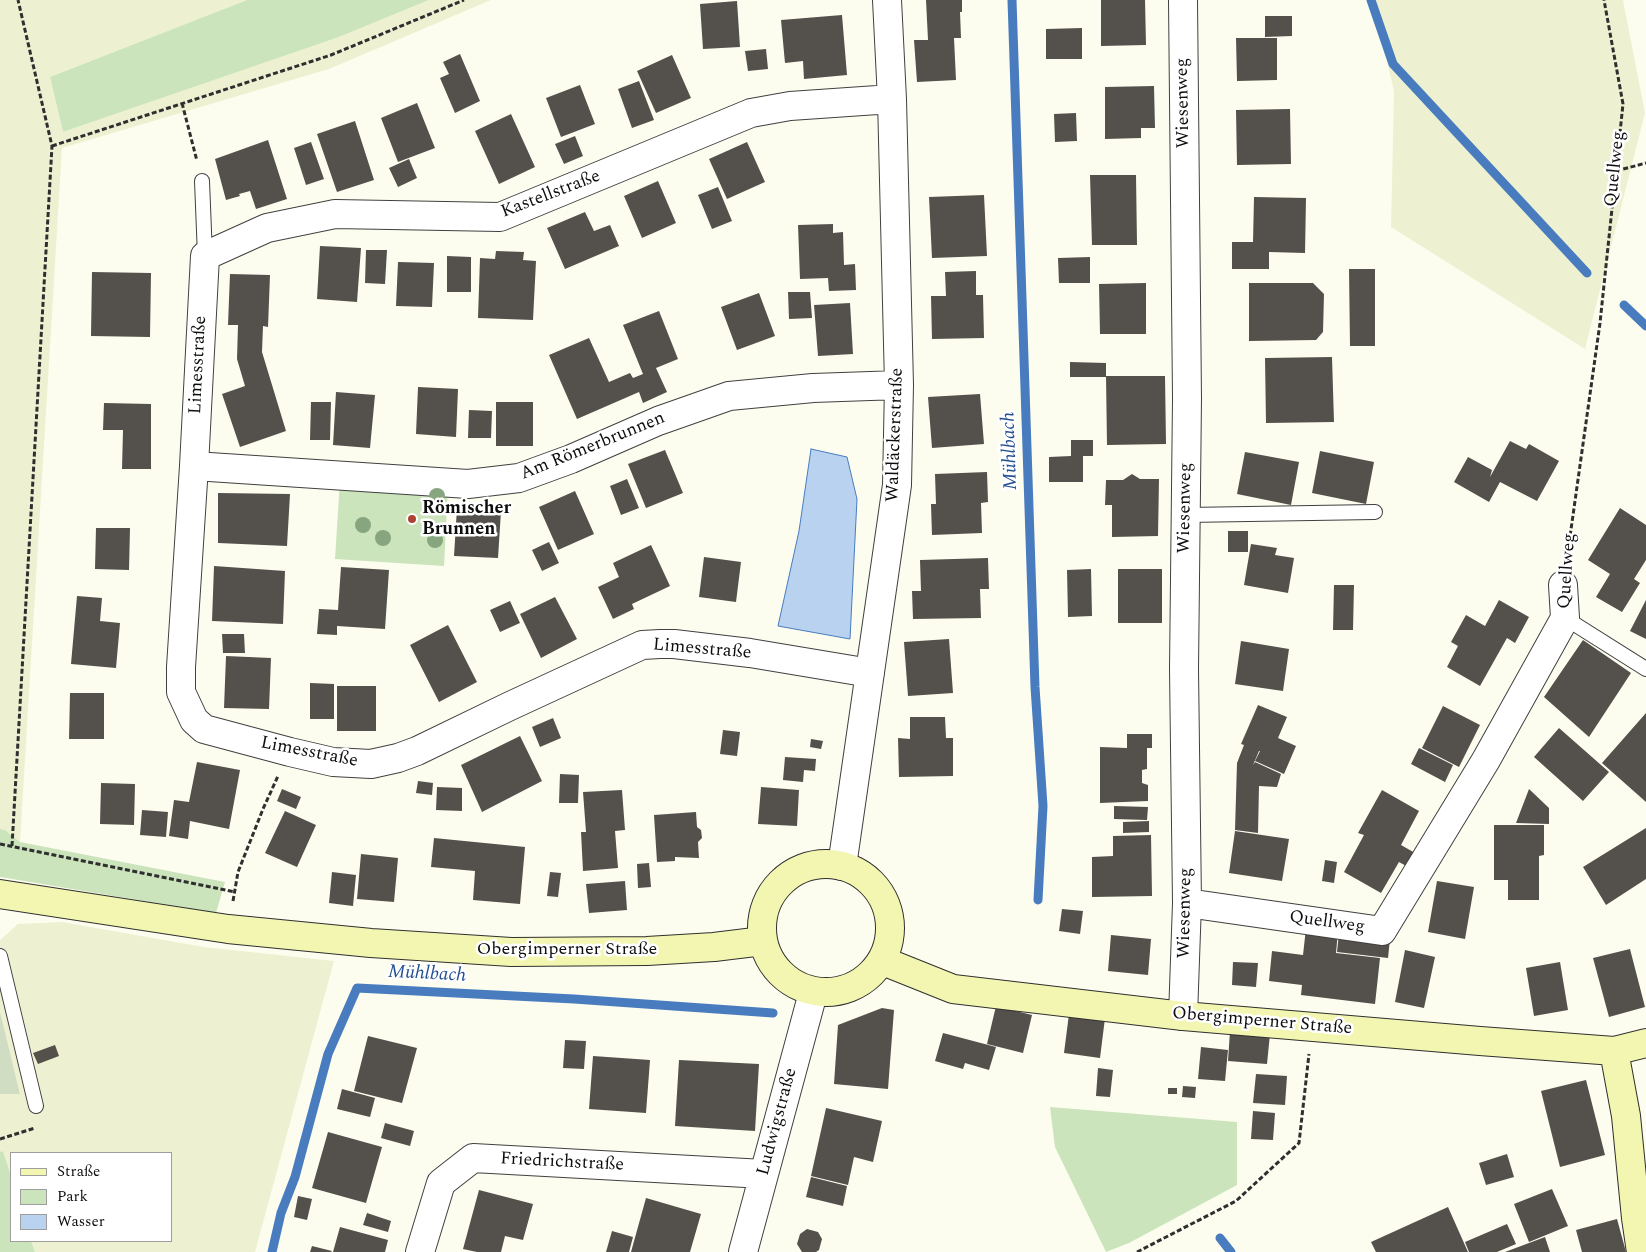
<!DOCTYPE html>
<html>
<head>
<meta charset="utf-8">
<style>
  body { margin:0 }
  #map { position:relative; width:1646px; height:1252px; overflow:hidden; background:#fdfdef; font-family:Spectral,serif }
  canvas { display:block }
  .legend { position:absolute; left:10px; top:1152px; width:162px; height:90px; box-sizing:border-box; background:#fff; border:1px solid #9e9e9e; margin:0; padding:6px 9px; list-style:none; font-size:15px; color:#0d0d0d }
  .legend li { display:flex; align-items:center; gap:10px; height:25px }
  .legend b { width:25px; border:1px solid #9e9e9e }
</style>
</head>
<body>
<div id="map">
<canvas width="1646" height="1252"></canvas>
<ul class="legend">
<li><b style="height:6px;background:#f3f6b1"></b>Straße</li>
<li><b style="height:14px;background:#cbe4bc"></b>Park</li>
<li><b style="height:14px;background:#b9d2ef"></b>Wasser</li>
</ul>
</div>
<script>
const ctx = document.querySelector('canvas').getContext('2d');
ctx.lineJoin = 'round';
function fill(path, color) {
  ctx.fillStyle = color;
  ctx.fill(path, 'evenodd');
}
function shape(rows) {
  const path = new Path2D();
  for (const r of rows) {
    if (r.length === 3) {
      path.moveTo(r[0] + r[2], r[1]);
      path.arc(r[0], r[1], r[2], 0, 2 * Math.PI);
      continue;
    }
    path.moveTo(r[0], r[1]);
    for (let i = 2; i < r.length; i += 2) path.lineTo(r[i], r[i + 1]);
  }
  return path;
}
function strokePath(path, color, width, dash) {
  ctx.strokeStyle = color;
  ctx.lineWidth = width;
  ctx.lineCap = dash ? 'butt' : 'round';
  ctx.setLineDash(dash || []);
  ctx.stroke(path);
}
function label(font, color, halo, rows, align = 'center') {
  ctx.font = font + ' Spectral,serif';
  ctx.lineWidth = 5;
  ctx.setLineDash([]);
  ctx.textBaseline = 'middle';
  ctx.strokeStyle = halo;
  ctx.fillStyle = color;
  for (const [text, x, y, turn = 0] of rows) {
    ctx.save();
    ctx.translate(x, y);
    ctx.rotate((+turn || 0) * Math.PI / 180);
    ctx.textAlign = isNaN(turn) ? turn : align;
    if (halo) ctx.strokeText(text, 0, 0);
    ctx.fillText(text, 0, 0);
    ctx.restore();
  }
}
const farmland = shape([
  [0,0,247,0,50,77,63,132,339,37,429,0,491,0,329,69,62,148,20,842,5,830,0,829],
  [1372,0,1623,0,1645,113,1585,349,1391,227,1394,91],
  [62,922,204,947,334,961,255,1252,35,1252,31,1241,171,1241,171,1153,11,1153,11,1176,3,1151,0,1152,0,1094,20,1094,0,1013,0,940,18,924]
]);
const green = shape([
  [247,0,429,0,339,37,63,132,50,77],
  [340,480,448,487,444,566,335,559],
  [0,829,5,830,20,842,225,882,216,913,0,877],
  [1050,1107,1237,1122,1237,1185,1129,1243,1106,1252,1055,1147],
  [3,1151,11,1176,11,1241,31,1241,35,1252,0,1252,0,1152]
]);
const cemetery = shape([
  [0,1012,2,1020,20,1094,0,1094]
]);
const water = shape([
  [811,449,847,457,857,499,850,639,778,626,799,531,811,449]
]);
const stream = shape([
  [1012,0,1035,687,1043,806,1038,900],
  [1371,0,1393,64,1587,273],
  [1624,305,1646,326],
  [1220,1238,1231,1252],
  [272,1252,281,1213,295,1177,328,1054,357,988,574,999,773,1013]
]);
const building = shape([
  [926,0,962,0,962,12,960,12,961,38,954,38,956,80,917,82,914,40,928,40],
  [1101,0,1145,0,1146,45,1101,46],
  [737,1,740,47,703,49,700,4],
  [842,15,847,75,804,79,803,61,785,63,781,20],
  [1265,16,1292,16,1292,36,1265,37],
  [1082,28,1082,59,1046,59,1046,29],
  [1236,38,1277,38,1277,80,1237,81],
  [766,49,768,69,748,71,745,51],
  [460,54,480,101,455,113,440,78,449,74,443,62],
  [672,55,691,98,656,113,637,71],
  [639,81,654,120,632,128,618,89],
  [580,85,595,124,561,137,546,98],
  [1154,86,1155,128,1141,128,1141,138,1105,139,1105,87],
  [417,103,435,148,398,162,381,118],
  [1290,109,1291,164,1237,165,1236,110],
  [1076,113,1077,141,1055,142,1054,114],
  [511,114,535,167,499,184,475,131],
  [355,121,374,180,337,192,317,134],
  [575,136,583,156,564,164,555,144],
  [268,140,287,199,256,209,250,191,239,194,240,196,226,200,215,159],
  [311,142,324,179,306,185,294,148],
  [747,142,765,182,727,199,709,159],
  [409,159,417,178,398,187,389,168],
  [1090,175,1136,175,1137,245,1092,245],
  [658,181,676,223,642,238,624,196],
  [718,187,732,221,712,229,698,195],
  [984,195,987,256,932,258,929,197],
  [1254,197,1306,198,1305,253,1269,252,1269,269,1232,269,1232,242,1253,242],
  [585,212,594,231,610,225,619,246,565,269,547,228],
  [833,224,833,233,843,232,844,265,855,264,856,290,829,291,828,278,800,279,798,225],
  [320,246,361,248,357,302,317,299],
  [366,250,387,250,385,284,365,283],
  [496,251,524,252,523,260,536,261,533,320,478,318,480,258,495,259],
  [447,256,471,257,471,292,447,292],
  [1090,257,1090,283,1059,283,1058,258],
  [398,262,434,263,432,307,396,306],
  [1349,269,1375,269,1375,346,1350,346],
  [976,271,976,295,983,295,984,338,932,339,931,296,946,296,945,272],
  [92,272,151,273,150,337,91,336],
  [230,274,270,275,268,327,263,326,262,352,286,431,240,447,222,394,245,386,237,359,238,325,228,325],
  [1146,283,1146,334,1100,334,1099,284],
  [1249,283,1313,283,1324,294,1323,332,1316,340,1249,341],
  [788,292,810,292,812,318,789,319],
  [759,293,775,336,737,350,721,307],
  [850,303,853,354,818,356,814,305],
  [659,311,678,359,656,368,667,392,643,403,639,392,577,419,549,355,589,338,609,382,630,373,633,378,643,374,623,325],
  [1332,357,1334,422,1266,423,1265,358],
  [1070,362,1106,363,1106,377,1070,377],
  [1106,376,1165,376,1166,444,1107,445],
  [418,387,458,389,456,437,416,434],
  [336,392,375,395,370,448,333,445],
  [980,394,984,444,932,448,928,397],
  [311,402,331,402,330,440,310,440],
  [496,402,533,402,533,446,496,446],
  [104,403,151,404,151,469,122,469,123,430,103,430],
  [469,410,492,411,491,438,468,438],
  [1071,440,1093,440,1093,456,1083,456,1083,482,1049,482,1049,457,1071,456],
  [1510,441,1526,449,1529,444,1559,461,1537,501,1500,482,1489,502,1454,482,1468,457,1492,470,1490,477],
  [665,450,683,493,646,508,628,464],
  [1320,451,1374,462,1366,504,1312,493],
  [1245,452,1299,462,1291,505,1237,494],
  [987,472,988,502,981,503,982,533,932,535,931,504,936,504,935,474],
  [1132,474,1140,479,1159,479,1158,536,1112,537,1112,505,1105,505,1106,480,1123,480],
  [627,479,639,508,621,515,610,486],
  [575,491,594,534,558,550,539,507],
  [218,493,290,494,287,546,218,543],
  [457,508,501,511,498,558,454,556],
  [1620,508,1646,525,1646,560,1634,579,1640,583,1622,612,1596,597,1610,574,1588,560],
  [96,528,130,528,129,570,95,569],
  [1228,531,1248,531,1248,552,1228,552],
  [549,542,559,563,542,571,532,550],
  [1251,544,1277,548,1275,555,1294,558,1288,593,1244,585],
  [651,545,670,586,632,604,634,609,613,619,598,587,619,577,613,563],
  [704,557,741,562,736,602,699,597],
  [988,558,989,589,980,589,981,618,913,619,912,591,921,591,920,560],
  [214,566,285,571,283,624,212,621],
  [341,567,389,570,385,629,337,626,337,635,317,634,319,609,338,610],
  [1091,569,1092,616,1068,617,1067,570],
  [1118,569,1162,569,1162,623,1118,623],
  [1334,585,1354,585,1353,630,1333,630],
  [77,596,102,598,100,621,120,623,116,668,71,664],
  [555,597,577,639,541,658,520,614],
  [1499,600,1529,617,1515,643,1507,638,1480,686,1447,667,1458,646,1451,642,1466,615,1485,626],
  [1646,600,1646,639,1630,631],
  [510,601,520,623,500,632,490,610],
  [448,625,477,682,439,702,410,645],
  [222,634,244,634,245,653,223,653],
  [949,639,953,693,908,696,904,642],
  [1583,640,1631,673,1589,737,1544,697],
  [1241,641,1289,649,1283,691,1235,684],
  [226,656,271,658,269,709,224,708],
  [310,683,334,684,334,719,310,719],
  [337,686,376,686,376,731,337,731],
  [70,693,104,693,104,739,69,739],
  [1258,705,1287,717,1278,738,1296,746,1284,774,1255,761,1260,751,1259,751,1253,765,1255,762,1281,774,1277,787,1259,786,1258,833,1235,830,1237,763,1244,745,1241,744],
  [1443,706,1480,725,1459,767,1422,748],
  [1646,713,1646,802,1602,763],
  [910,717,945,717,946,738,953,738,953,776,899,777,898,738,910,739],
  [553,718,561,738,540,747,532,727],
  [1559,728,1609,772,1583,801,1534,757],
  [723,730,740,732,737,756,720,754],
  [1127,734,1152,734,1152,748,1147,748,1147,769,1142,770,1142,783,1148,785,1148,801,1100,803,1100,747,1127,748],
  [520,736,542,781,482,812,461,765],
  [811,739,823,741,821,749,810,747],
  [1419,748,1453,765,1445,782,1411,764],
  [785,757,816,759,815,771,804,770,803,782,783,780],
  [197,762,240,770,229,829,190,821,188,839,169,836,174,800,189,802],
  [560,774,579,775,578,803,559,803],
  [418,781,433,783,432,795,416,793],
  [101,783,135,784,134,825,100,824],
  [437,787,462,788,462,811,436,810],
  [761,787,799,790,797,826,758,824],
  [282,789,301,797,296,809,277,801],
  [1529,789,1549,808,1549,824,1516,823],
  [622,790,625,830,615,831,618,868,583,871,581,832,586,832,583,792],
  [1382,790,1419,811,1401,845,1415,853,1408,867,1399,862,1381,893,1344,872,1364,835,1358,833],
  [1114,806,1148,807,1147,820,1114,819],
  [142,810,168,812,166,837,140,835],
  [285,811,316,825,297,867,265,853],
  [696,812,697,827,701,830,702,838,698,842,699,858,675,857,675,861,657,862,654,815],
  [1149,821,1149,832,1123,833,1123,822],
  [1494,825,1544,825,1544,855,1539,856,1539,900,1508,900,1508,880,1494,880],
  [1646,828,1646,879,1606,905,1583,867],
  [1235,831,1289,839,1282,881,1229,873],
  [1151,835,1152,896,1092,897,1092,857,1113,856,1113,836],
  [434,838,525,847,520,904,473,900,475,871,431,867],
  [361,854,398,858,394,902,357,899],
  [1325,860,1337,862,1334,883,1322,881],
  [649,863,651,887,638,888,637,864],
  [332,872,356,875,353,906,329,903],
  [550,872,561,873,558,897,547,896],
  [625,881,627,910,589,913,586,884],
  [1437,881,1474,887,1465,939,1428,932],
  [1062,909,1083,911,1080,934,1059,931],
  [1306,928,1338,932,1336,953,1380,958,1375,1004,1301,995,1302,985,1269,981,1272,951,1303,955],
  [1339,933,1390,939,1388,958,1337,952],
  [1111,935,1151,939,1148,975,1108,971],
  [1630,949,1645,1007,1609,1017,1593,958],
  [1405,950,1435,957,1424,1008,1395,1002],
  [1233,962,1258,963,1256,987,1232,985],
  [1560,962,1568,1010,1534,1016,1526,968],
  [996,1006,1032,1015,1023,1053,987,1044],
  [882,1008,894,1010,888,1089,834,1084,838,1025],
  [1069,1014,1105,1018,1100,1058,1064,1053],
  [1230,1031,1270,1034,1267,1064,1228,1061],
  [943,1033,996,1047,989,1070,965,1063,963,1069,935,1061],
  [368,1036,417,1048,402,1103,354,1091],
  [565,1040,586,1041,584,1069,563,1068],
  [55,1045,59,1056,38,1064,33,1053],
  [1201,1047,1228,1050,1225,1081,1198,1079],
  [593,1056,650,1060,646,1113,589,1109],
  [679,1060,759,1064,755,1131,675,1126],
  [1098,1068,1113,1070,1110,1097,1096,1096],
  [1256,1074,1287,1076,1285,1105,1253,1103],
  [1586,1080,1605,1155,1560,1167,1541,1091],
  [1183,1086,1196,1087,1195,1098,1182,1097],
  [1168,1088,1177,1088,1177,1094,1168,1094],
  [342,1089,375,1098,370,1117,337,1109],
  [826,1108,882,1121,873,1162,854,1157,848,1185,811,1176],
  [1253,1111,1275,1113,1273,1140,1251,1139],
  [385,1123,414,1131,410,1146,381,1138],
  [328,1132,382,1147,366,1203,312,1188],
  [1507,1154,1514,1177,1486,1185,1479,1163],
  [811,1177,847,1186,843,1206,806,1197],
  [1552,1189,1568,1226,1529,1242,1514,1204],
  [479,1190,533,1204,523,1240,505,1236,501,1252,477,1252,463,1249],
  [298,1196,312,1199,307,1220,294,1217],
  [646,1198,701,1214,690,1252,631,1252],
  [1448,1207,1468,1252,1376,1252,1371,1242],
  [367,1213,391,1221,388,1232,363,1225],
  [1617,1219,1626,1252,1582,1252,1576,1230],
  [1507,1224,1516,1244,1497,1252,1469,1252,1465,1242],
  [340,1227,388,1240,385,1252,333,1252],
  [807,1229,818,1232,822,1239,819,1250,816,1252,802,1252,797,1244,800,1234],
  [612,1231,633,1237,629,1252,606,1252],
  [1545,1237,1550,1252,1505,1252],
  [312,1246,332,1251,331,1252,310,1252]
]);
const path = shape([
  [182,103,197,161],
  [52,146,331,55,464,0],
  [1616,171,1646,163],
  [1567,558,1600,323,1623,104,1604,0],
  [0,844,235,892],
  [12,846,52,146,18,0],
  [233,901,238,872,263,809,278,776],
  [0,1139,35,1128],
  [1137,1252,1236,1201,1299,1143,1309,1054]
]);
const lane = shape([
  [202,181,205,256],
  [1186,515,1375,512],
  [1565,618,1646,669],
  [0,956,36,1106]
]);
const street = shape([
  [1183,0,1187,398,1184,669,1187,903,1183,1016],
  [194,466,468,484,519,478,571,459,658,421,729,396,813,388,899,385],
  [870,673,750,653,674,644,660,644,642,645,510,706,417,751,398,758,371,764,333,762,290,752,204,729,194,720,181,692,181,667,194,466,205,256,267,228,335,214,500,217,751,113,790,106,892,99],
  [842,866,897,485,899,385,892,99,887,0],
  [1187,903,1382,931,1486,760,1565,618,1563,585],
  [420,1252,441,1183,473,1158,764,1174],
  [743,1252,813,993]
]);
const secondary = shape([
  [826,928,64],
  [0,894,228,929,371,943,511,952,647,951,714,947,763,941],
  [883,961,953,989,1183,1016,1480,1041,1614,1051,1646,1043],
  [1614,1051,1626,1116,1636,1218,1641,1252]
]);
const trees = [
  [437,496],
  [363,525],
  [383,538],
  [435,540]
];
const markers = [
  [412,519,5,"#ae4134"]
];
const streetNames = [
  ["Wiesenweg",1184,103,-91],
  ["Quellweg",1616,169,-84],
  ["Kastellstraße",551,195,-21],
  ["Limesstraße",199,365,-87],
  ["Waldäckerstraße",896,435,-88],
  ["Am Römerbrunnen",593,447,-22],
  ["Wiesenweg",1186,508,-89],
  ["Quellweg",1568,571,-86],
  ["Limesstraße",702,650,5],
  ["Limesstraße",309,753,11],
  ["Wiesenweg",1186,913,-89],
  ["Quellweg",1327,923,8],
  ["Obergimperner Straße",567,950],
  ["Obergimperner Straße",1262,1022,5],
  ["Ludwigstraße",778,1122,-75],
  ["Friedrichstraße",562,1163,3]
];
const poiNames = [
  ["Römischer",422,509],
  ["Brunnen",422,530]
];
const waterNames = [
  ["Mühlbach",1011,451,-92],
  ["Mühlbach",427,975,3]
];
fill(farmland, '#eef1d1');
fill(green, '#cbe4bc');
fill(cemetery, '#d0ddc2');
fill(water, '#b9d2ef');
strokePath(water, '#487cbe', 1);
strokePath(stream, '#487cbe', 9);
fill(building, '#54504b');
strokePath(lane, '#404040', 16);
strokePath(street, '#404040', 30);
strokePath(secondary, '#2f2f2f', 30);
strokePath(path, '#2f2f2f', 3, [5, 2.5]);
strokePath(lane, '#fff', 14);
strokePath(street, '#fff', 28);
strokePath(secondary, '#f3f6b1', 28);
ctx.fillStyle = '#87a680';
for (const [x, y] of trees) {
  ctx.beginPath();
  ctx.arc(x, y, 8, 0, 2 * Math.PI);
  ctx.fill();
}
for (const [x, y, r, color] of markers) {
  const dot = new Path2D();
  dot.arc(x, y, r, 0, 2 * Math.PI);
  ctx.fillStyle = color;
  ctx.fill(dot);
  strokePath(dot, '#fff', 2);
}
label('18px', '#0d0d0d', '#fff', streetNames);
label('bold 18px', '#0d0d0d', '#fff', poiNames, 'left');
label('italic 19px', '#245091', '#fff', waterNames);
</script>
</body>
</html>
